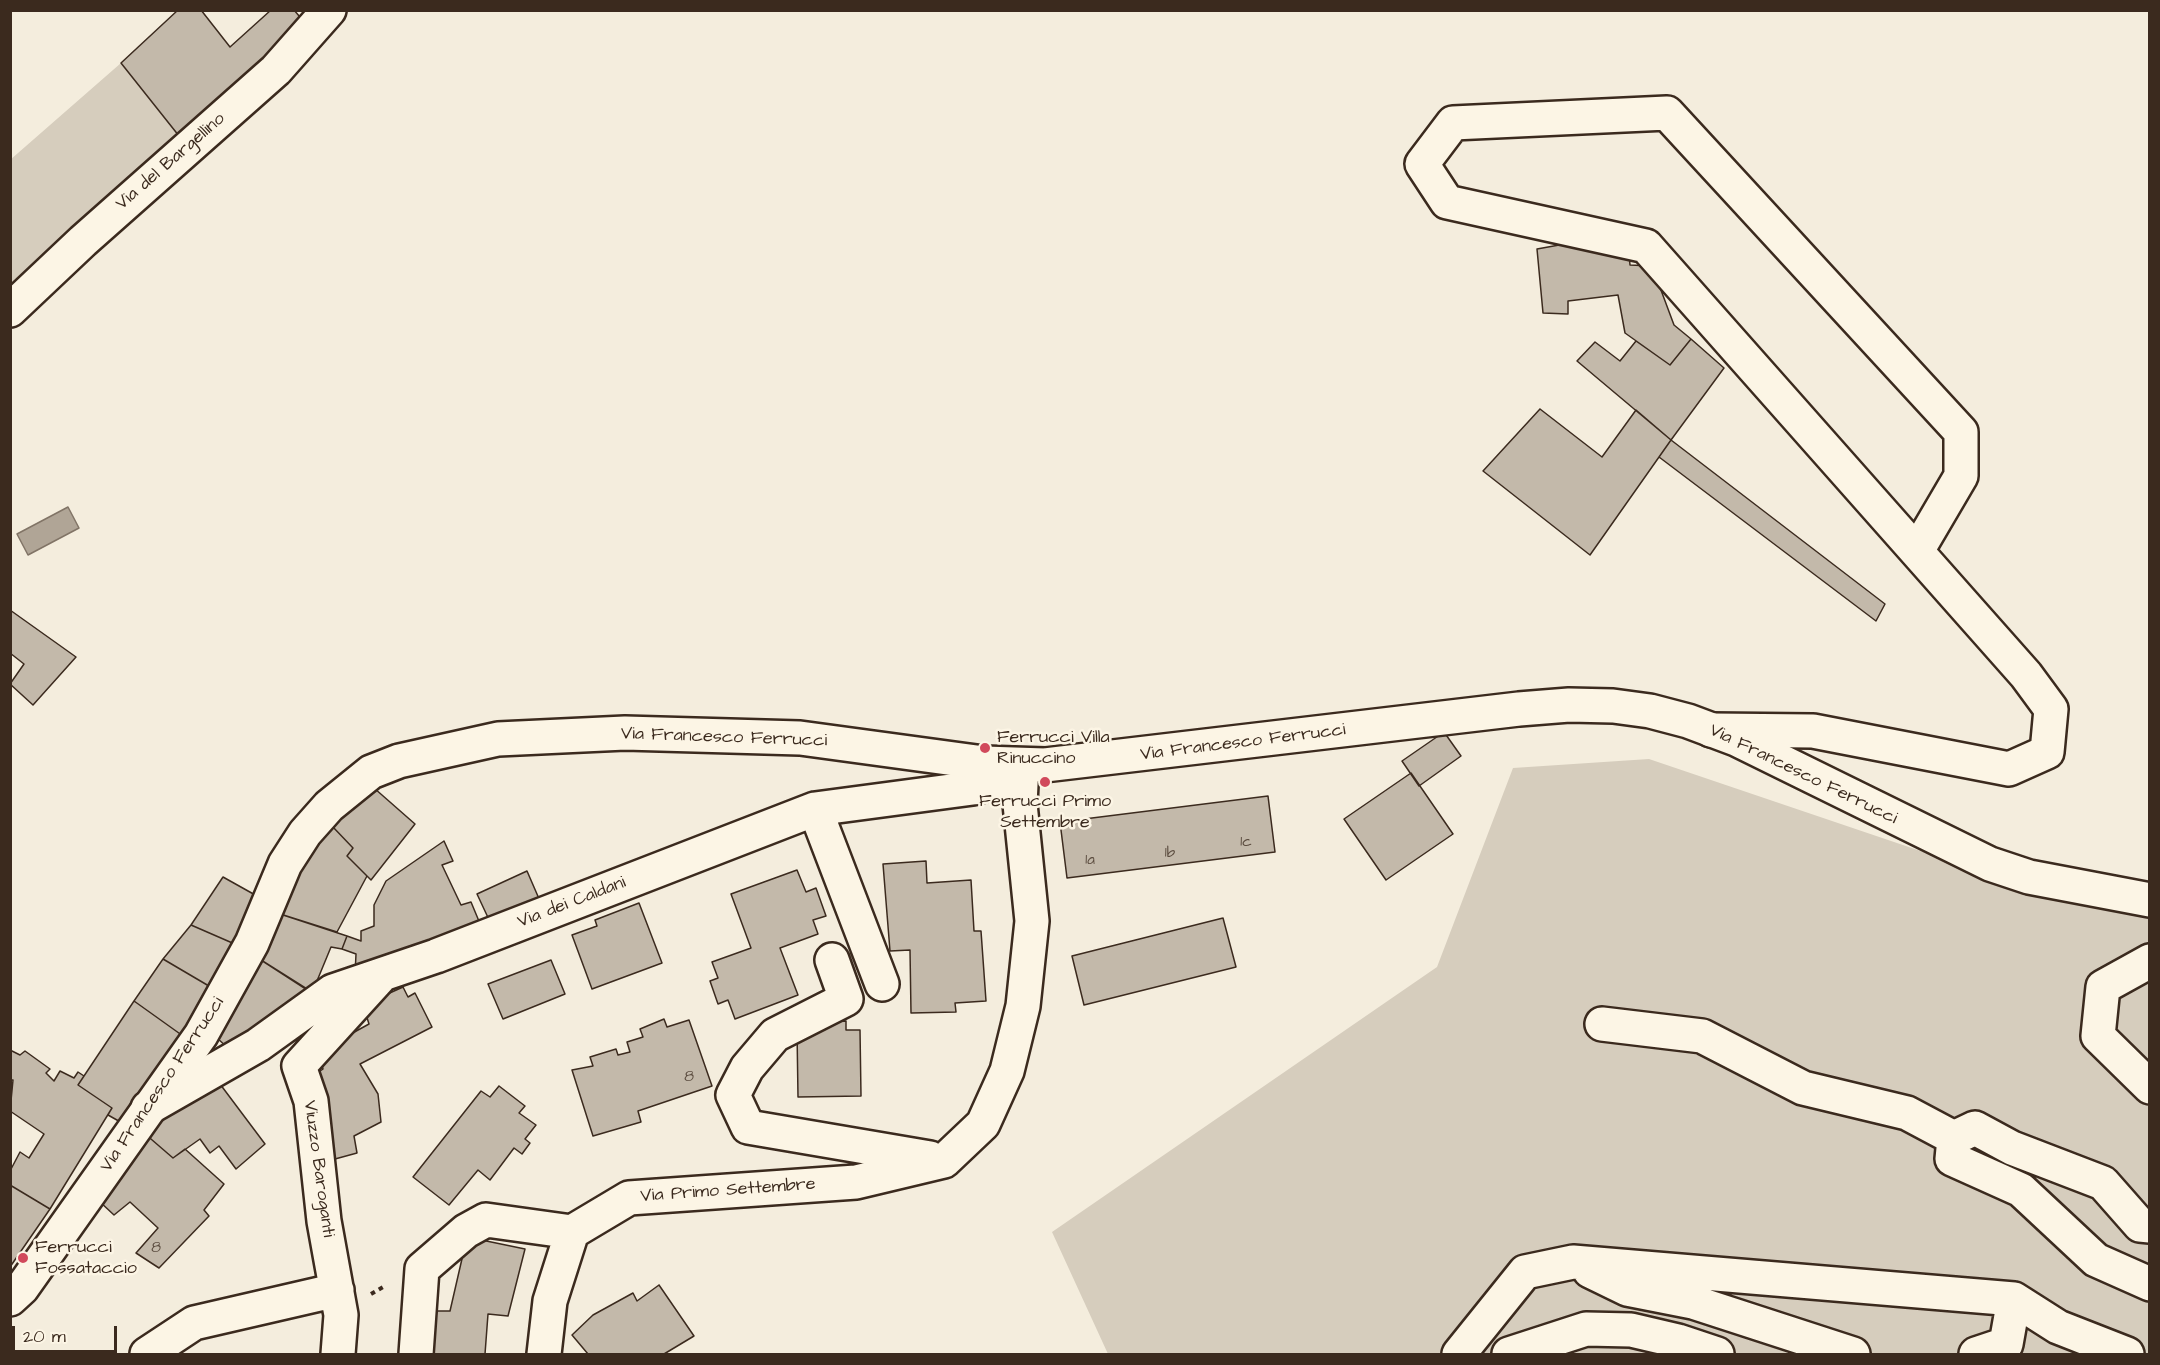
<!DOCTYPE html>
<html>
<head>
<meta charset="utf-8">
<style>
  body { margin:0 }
  #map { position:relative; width:2160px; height:1365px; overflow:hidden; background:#f4eddd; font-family:"Architects Daughter",sans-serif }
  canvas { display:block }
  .frame { position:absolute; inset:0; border:12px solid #3b2a1e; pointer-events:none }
  .scale { position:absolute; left:12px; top:1326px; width:105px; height:27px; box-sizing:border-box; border:3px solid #3b2a1e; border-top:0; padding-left:8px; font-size:18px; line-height:21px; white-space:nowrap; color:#3b2a1e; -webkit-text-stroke:4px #fcf5e5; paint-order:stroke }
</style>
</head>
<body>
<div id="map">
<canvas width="2160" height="1365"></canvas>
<div class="frame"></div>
<div class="scale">20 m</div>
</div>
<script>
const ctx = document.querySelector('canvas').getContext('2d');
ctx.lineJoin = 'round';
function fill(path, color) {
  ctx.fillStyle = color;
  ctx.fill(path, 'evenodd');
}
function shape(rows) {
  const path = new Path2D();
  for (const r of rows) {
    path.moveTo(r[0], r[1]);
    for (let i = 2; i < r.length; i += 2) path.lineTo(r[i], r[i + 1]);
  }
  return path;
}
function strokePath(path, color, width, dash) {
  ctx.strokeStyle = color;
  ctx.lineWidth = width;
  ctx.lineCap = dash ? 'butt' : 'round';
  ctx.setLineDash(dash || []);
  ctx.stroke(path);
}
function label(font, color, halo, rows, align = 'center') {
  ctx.font = font + ' "Architects Daughter",sans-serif';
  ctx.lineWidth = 5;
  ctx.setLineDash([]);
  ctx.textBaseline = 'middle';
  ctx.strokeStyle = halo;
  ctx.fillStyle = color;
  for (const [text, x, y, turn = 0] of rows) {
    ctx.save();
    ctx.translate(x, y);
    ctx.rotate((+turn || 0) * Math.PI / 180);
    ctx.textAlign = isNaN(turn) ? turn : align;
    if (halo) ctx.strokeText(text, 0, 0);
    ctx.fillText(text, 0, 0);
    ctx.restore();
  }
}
const green = shape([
  [121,63,183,141,11,293,10,160],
  [1649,759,2018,884,2149,919,2149,1354,1108,1354,1052,1232,1437,967,1513,768]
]);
const water = shape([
  [68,507,79,528,28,555,17,534,68,507]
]);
const building = shape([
  [178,10,201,10,230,47,271,10,294,10,305,23,183,141,121,63,178,10],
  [1587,240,1628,242,1630,265,1652,266,1674,325,1691,339,1670,365,1625,333,1618,295,1568,301,1568,314,1543,313,1537,249,1587,240],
  [1691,339,1724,368,1671,440,1577,361,1595,342,1620,361,1636,341,1670,365,1691,339],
  [1540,409,1602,457,1636,410,1671,440,1590,555,1483,471,1540,409],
  [1671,440,1885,604,1876,621,1659,457,1671,440],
  [10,610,76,657,33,705,10,684,24,664,10,653,10,610],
  [1444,732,1461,756,1419,786,1402,761,1444,732],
  [1411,773,1453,834,1386,880,1344,819,1411,773],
  [374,788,415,824,371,880,347,856,353,848,332,826,374,788],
  [1268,796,1275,852,1067,878,1060,822,1268,796],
  [332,826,353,848,347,856,367,876,337,932,277,913,301,861,332,826],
  [444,841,453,861,442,865,461,905,471,902,481,926,355,975,356,954,342,949,347,936,361,941,361,931,374,926,374,905,386,881,444,841],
  [926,861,927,883,971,880,974,931,981,931,986,1001,955,1003,956,1012,911,1013,910,950,890,951,883,864,926,861],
  [797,870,806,892,816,888,826,916,813,920,818,934,780,948,798,995,735,1019,728,1000,718,1004,710,981,718,978,712,962,751,948,731,894,797,870],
  [527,871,540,901,491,924,477,894,527,871],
  [223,877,257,896,237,945,191,925,223,877],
  [639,903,662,963,592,989,572,935,597,926,595,920,639,903],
  [277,913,347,936,342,949,331,947,312,993,261,960,277,913],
  [1223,918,1236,967,1084,1005,1072,956,1223,918],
  [191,925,237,945,214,989,163,959,191,925],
  [163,959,214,989,183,1036,134,1001,163,959],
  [261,960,307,989,230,1050,216,1037,261,960],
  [551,960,565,994,503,1019,488,984,551,960],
  [403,987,408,997,415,993,432,1027,360,1064,378,1094,381,1122,354,1136,357,1153,324,1162,309,1079,323,1069,318,1052,369,1024,363,1005,403,987],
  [134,1001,183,1036,124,1124,108,1115,112,1108,78,1085,134,1001],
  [664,1019,667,1027,689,1020,712,1086,638,1111,641,1122,593,1136,572,1070,593,1066,590,1057,616,1049,618,1055,630,1052,627,1042,643,1037,640,1029,664,1019],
  [846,1021,846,1030,860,1030,861,1096,798,1097,797,1030,818,1022,846,1021],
  [10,1050,20,1055,25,1051,50,1069,46,1073,54,1081,60,1071,74,1078,78,1072,84,1076,78,1085,112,1108,50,1209,10,1185,10,1171,20,1152,29,1158,44,1134,10,1111,13,1080,10,1080,10,1050],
  [217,1080,265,1144,236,1169,219,1146,210,1153,200,1139,173,1158,144,1133,217,1080],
  [499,1086,525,1106,519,1113,536,1125,525,1139,530,1143,522,1154,514,1148,490,1180,478,1170,449,1205,413,1177,481,1091,490,1097,499,1086],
  [144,1133,173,1158,185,1149,224,1184,204,1210,209,1216,159,1268,136,1253,158,1228,130,1202,114,1215,99,1201,144,1133],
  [10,1185,50,1209,10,1267,10,1185],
  [467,1237,525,1249,508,1316,488,1314,485,1354,427,1354,430,1311,450,1311,467,1237],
  [659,1285,694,1336,664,1354,588,1354,572,1335,593,1315,633,1293,637,1301,659,1285]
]);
const path = shape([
  [371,1294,385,1286]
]);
const minor = shape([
  [10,310,83,241,276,70,329,10],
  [1711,730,1813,731,2009,769,2047,752,2051,709,2026,675,1646,246,1447,202,1422,164,1453,123,1667,113,1961,432,1961,476,1917,551],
  [815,809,882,984],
  [832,960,846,999,775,1035,747,1068,733,1095,748,1127,930,1158],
  [2150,961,2103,987,2098,1036,2150,1087],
  [1602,1024,1702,1036,1803,1088,1907,1113,1954,1138,1952,1159,2021,1190,2096,1260,2150,1284],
  [148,1108,258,1045,333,991,436,956,815,809,973,788,995,782,1022,765],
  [1954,1138,1975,1128,2012,1148,2103,1183,2140,1225,2150,1226],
  [1590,1271,1627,1289,1693,1302,1853,1354],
  [147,1354,194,1323,337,1290],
  [338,1354,341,1315,324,1221,311,1101,299,1066,380,977],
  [416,1354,422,1269,466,1231,486,1220,572,1232],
  [544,1354,550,1301,572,1232,629,1198,856,1182,944,1161,983,1124,1007,1071,1023,1006,1032,921,1020,804,1022,765],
  [1459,1354,1525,1272,1573,1262,2014,1299,2058,1327,2127,1354],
  [1509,1354,1586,1329,1631,1330,1678,1341,1717,1354],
  [1976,1354,2006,1344,2014,1299]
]);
const major = shape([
  [10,1299,22,1288,201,1035,252,943,285,864,305,833,329,806,371,772,399,761,498,739,625,733,800,738,984,763,1045,765,1519,709,1569,705,1613,706,1650,711,1688,721,1736,739,1990,864,2029,877,2150,900]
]);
const markers = [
  [985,748,6,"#d1495b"],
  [1045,782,6,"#d1495b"],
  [23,1258,6,"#d1495b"]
];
const numberNames = [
  ["1c",1246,843],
  ["1b",1170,854],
  ["1a",1090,861],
  ["8",689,1078],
  ["8",156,1249]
];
const streetNames = [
  ["Via del Bargellino",171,162,-41],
  ["Via Francesco Ferrucci",724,738,2],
  ["Via Francesco Ferrucci",1243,743,-7],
  ["Via Francesco Ferrucci",1803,775,26],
  ["Via dei Caldani",572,903,-21],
  ["Via Francesco Ferrucci",163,1085,-56],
  ["Viuzzo Baroganti",318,1169,82],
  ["Via Primo Settembre",728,1191,-4]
];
const poiNames = [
  ["Ferrucci Villa",997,738],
  ["Rinuccino",997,759],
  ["Ferrucci Primo",1045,802,"center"],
  ["Settembre",1045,823,"center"],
  ["Ferrucci",35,1248],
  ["Fossataccio",35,1269]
];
fill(green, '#d6cdbd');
fill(water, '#b0a596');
strokePath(water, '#817466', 1.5);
fill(building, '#c3b9aa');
strokePath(building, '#3b2a1e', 1.5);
strokePath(minor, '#3b2a1e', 38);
strokePath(major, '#3b2a1e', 38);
strokePath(path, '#3b2a1e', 4, [4.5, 4.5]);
strokePath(minor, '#fcf5e5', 33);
strokePath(major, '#fcf5e5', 33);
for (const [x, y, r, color] of markers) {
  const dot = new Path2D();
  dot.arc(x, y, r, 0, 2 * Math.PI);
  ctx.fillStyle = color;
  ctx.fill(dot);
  strokePath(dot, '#fcf5e5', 2);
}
label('15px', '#5d4e41', null, numberNames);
label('18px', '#3b2a1e', '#fcf5e5', streetNames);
label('18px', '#3b2a1e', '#fcf5e5', poiNames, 'left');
</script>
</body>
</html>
